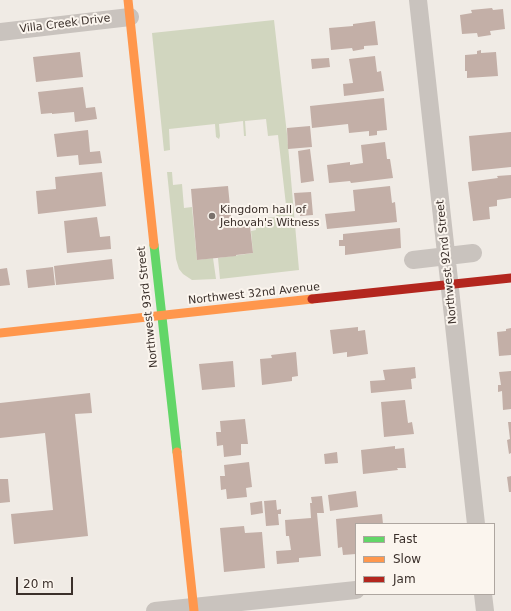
<!DOCTYPE html>
<html>
<head>
<meta charset="utf-8">
<style>
  body { margin:0 }
  #map { position:relative; width:511px; height:611px; overflow:hidden; background:#f0ebe5; font-family:"DejaVu Sans",sans-serif }
  canvas { display:block }
  .legend { position:absolute; left:355px; top:523px; width:140px; height:72px; box-sizing:border-box; background:#fbf5ee; border:1px solid #aea6a0; margin:0; padding:5px 7px; list-style:none; font-size:12px; color:#3b302b }
  .legend li { display:flex; align-items:center; gap:8px; height:20px }
  .legend b { width:20px; border:1px solid #aea6a0 }
  .scale { position:absolute; left:16px; top:577px; width:57px; height:18px; box-sizing:border-box; border:2px solid #3b302b; border-top:0; padding-left:5px; font-size:12px; line-height:14px; white-space:nowrap; color:#3b302b; -webkit-text-stroke:3px #fbf5ee; paint-order:stroke }
</style>
</head>
<body>
<div id="map">
<canvas width="511" height="611"></canvas>
<ul class="legend">
<li><b style="height:5px;background:#63d668"></b>Fast</li>
<li><b style="height:5px;background:#ff974d"></b>Slow</li>
<li><b style="height:5px;background:#b3261e"></b>Jam</li>
</ul>
<div class="scale">20 m</div>
</div>
<script>
const ctx = document.querySelector('canvas').getContext('2d');
ctx.lineJoin = 'round';
function fill(path, color) {
  ctx.fillStyle = color;
  ctx.fill(path, 'evenodd');
}
function shape(rows) {
  const path = new Path2D();
  for (const r of rows) {
    path.moveTo(r[0], r[1]);
    for (let i = 2; i < r.length; i += 2) path.lineTo(r[i], r[i + 1]);
  }
  return path;
}
function strokePath(path, color, width, dash) {
  ctx.strokeStyle = color;
  ctx.lineWidth = width;
  ctx.lineCap = dash ? 'butt' : 'round';
  ctx.setLineDash(dash || []);
  ctx.stroke(path);
}
function label(font, color, halo, rows, align = 'center') {
  ctx.font = font + ' "DejaVu Sans",sans-serif';
  ctx.lineWidth = 4;
  ctx.setLineDash([]);
  ctx.textBaseline = 'middle';
  ctx.strokeStyle = halo;
  ctx.fillStyle = color;
  for (const [text, x, y, turn = 0] of rows) {
    ctx.save();
    ctx.translate(x, y);
    ctx.rotate((+turn || 0) * Math.PI / 180);
    ctx.textAlign = isNaN(turn) ? turn : align;
    if (halo) ctx.strokeText(text, 0, 0);
    ctx.fillText(text, 0, 0);
    ctx.restore();
  }
}
const green = shape([
  [274,20,287,134,299,270,220,279,218,258,253,253,251,231,256,230,255,219,276,217,276,208,279,206,286,205,278,135,268,136,266,119,245,121,246,136,244,136,243,121,219,124,220,136,219,139,216,137,215,124,169,129,170,150,164,151,152,33],
  [167,172,172,172,173,185,182,184,184,208,192,207,197,260,213,258,216,279,192,280,183,274,179,269,176,259]
]);
const building = shape([
  [492,8,493,10,503,9,505,29,490,31,491,35,478,37,477,33,462,34,460,15,472,13,471,10],
  [375,21,378,45,364,46,364,49,353,51,352,48,331,50,329,28,353,26,353,24],
  [481,50,481,53,496,52,498,76,467,78,467,71,465,71,465,55,477,54,477,51],
  [80,52,83,77,36,82,33,57],
  [375,56,377,72,381,71,384,91,344,96,343,84,353,83,349,59],
  [329,58,330,67,312,69,311,59],
  [83,87,86,108,95,107,97,119,75,122,74,112,52,114,52,113,41,114,38,92],
  [384,98,387,130,377,131,377,135,369,136,369,131,349,133,348,124,312,128,310,106],
  [310,126,312,147,288,149,287,128],
  [88,130,90,152,100,151,102,163,79,165,78,155,57,157,54,134],
  [511,132,511,167,472,171,469,136],
  [385,142,387,159,390,159,393,178,351,183,350,181,329,183,327,165,350,162,350,165,363,163,361,145],
  [310,149,314,181,301,183,298,151],
  [102,172,106,206,38,214,36,191,56,189,55,177],
  [511,175,511,198,497,200,497,206,489,207,490,219,473,221,468,182,498,178,497,176],
  [228,186,232,227,250,226,253,253,236,255,236,256,197,260,191,189],
  [390,186,392,203,395,202,397,222,327,229,325,214,355,211,353,190],
  [311,192,313,215,300,216,300,212,296,212,294,193],
  [97,217,100,237,110,236,111,249,67,253,64,221],
  [400,228,401,248,345,255,345,246,339,246,339,240,343,240,343,234],
  [112,259,114,279,56,285,54,266],
  [53,267,55,285,28,288,26,270],
  [7,268,10,285,0,286,0,269],
  [358,327,358,331,365,330,368,354,347,357,347,352,333,354,330,330],
  [511,328,511,355,499,356,497,332,506,331,506,329],
  [296,352,298,376,292,377,292,381,262,385,260,359,272,358,271,355],
  [233,361,235,387,202,390,199,364],
  [415,367,416,378,411,379,412,389,371,393,370,381,385,380,383,370],
  [511,371,511,409,503,410,502,391,498,392,498,385,501,385,499,372],
  [90,393,92,413,75,414,88,536,14,544,11,514,53,510,45,433,0,438,0,403],
  [405,400,408,423,412,422,414,434,384,437,381,402],
  [245,419,248,444,241,444,241,455,224,457,223,445,217,446,216,432,221,432,220,421],
  [508,422,511,422,511,453,509,454,507,440,510,439],
  [395,446,395,449,404,448,406,468,397,468,398,470,363,474,361,450],
  [337,452,338,463,325,464,324,454],
  [249,462,252,487,246,488,247,497,227,499,226,489,221,490,220,476,225,476,224,465],
  [511,476,511,492,509,492,507,477],
  [0,479,8,479,10,502,0,503],
  [356,491,358,507,330,511,328,495],
  [322,496,324,513,317,513,321,556,299,558,299,562,277,564,276,551,291,550,289,536,286,536,285,520,311,518,310,503,312,503,311,497],
  [276,500,277,510,281,509,281,514,278,514,279,525,266,526,264,501],
  [262,501,263,513,251,515,250,503],
  [382,514,383,524,356,524,356,554,343,555,342,547,338,548,336,519],
  [244,526,245,533,262,532,265,568,224,572,220,528]
]);
const street = shape([
  [418,0,476,524],
  [0,32,130,17],
  [413,260,473,253],
  [483,594,485,611],
  [155,611,356,590]
]);
const fast = shape([
  [154,245,177,452]
]);
const slow = shape([
  [128,0,154,245],
  [0,333,312,299],
  [177,452,194,611]
]);
const jam = shape([
  [312,299,511,278]
]);
const markers = [
  [212,216,4,"#7a716c"]
];
const streetNames = [
  ["Villa Creek Drive",65,24,-7],
  ["Northwest 92nd Street",447,262,-96],
  ["Northwest 32nd Avenue",254,294,-6],
  ["Northwest 93rd Street",148,307,-96]
];
const poiNames = [
  ["Kingdom hall of",220,210],
  ["Jehovah's Witness",220,223]
];
fill(green, '#d1d6bf');
fill(building, '#c3afa7');
strokePath(street, '#c9c3be', 18);
strokePath(fast, '#63d668', 9);
strokePath(slow, '#ff974d', 9);
strokePath(jam, '#b3261e', 9);
for (const [x, y, r, color] of markers) {
  const dot = new Path2D();
  dot.arc(x, y, r, 0, 2 * Math.PI);
  ctx.fillStyle = color;
  ctx.fill(dot);
  strokePath(dot, '#fbf5ee', 1.5);
}
label('11px', '#3b302b', '#fbf5ee', streetNames);
label('11px', '#3b302b', '#fbf5ee', poiNames, 'left');
</script>
</body>
</html>
